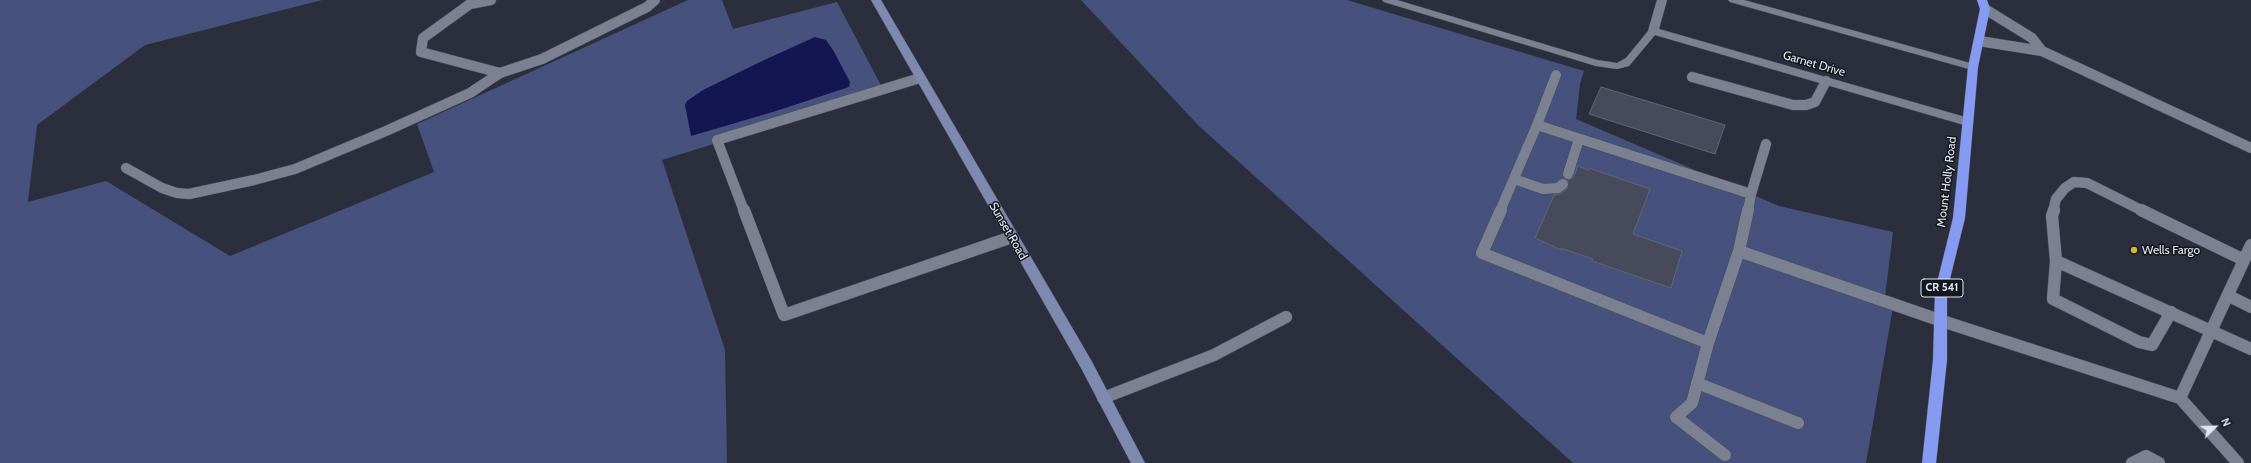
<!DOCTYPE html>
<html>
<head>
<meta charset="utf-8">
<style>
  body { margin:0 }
  #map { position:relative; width:2251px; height:463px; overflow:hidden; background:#2b2f3d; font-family:Cabin,sans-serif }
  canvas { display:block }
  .north { position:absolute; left:2195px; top:407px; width:40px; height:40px; -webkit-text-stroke:3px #15171e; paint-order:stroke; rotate:67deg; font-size:11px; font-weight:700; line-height:16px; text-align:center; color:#e5e8f2 }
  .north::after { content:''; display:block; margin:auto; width:14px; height:18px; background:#e5e8f2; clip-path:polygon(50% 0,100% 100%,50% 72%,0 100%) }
</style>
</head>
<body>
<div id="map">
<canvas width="2251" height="463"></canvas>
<div class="north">N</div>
</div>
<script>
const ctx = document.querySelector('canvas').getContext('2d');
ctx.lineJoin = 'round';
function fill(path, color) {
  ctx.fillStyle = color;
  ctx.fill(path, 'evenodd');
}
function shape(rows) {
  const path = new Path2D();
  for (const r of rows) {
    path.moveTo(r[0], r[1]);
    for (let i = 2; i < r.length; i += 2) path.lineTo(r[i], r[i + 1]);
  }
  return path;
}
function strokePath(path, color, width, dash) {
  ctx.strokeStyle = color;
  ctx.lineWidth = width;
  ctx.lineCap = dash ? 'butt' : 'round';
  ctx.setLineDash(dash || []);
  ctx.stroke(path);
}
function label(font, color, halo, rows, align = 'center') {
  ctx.font = font + ' Cabin,sans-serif';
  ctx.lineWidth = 3;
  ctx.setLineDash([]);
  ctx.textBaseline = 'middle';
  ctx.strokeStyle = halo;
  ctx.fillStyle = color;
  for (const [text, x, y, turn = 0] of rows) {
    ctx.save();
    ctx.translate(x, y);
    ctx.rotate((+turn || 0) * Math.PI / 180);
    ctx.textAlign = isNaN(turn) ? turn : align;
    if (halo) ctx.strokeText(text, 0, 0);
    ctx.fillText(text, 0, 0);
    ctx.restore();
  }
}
const green = shape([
  [0,0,322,0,145,45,37,125,28,202,106,181,230,256,434,172,417,124,688,0,722,0,733,29,837,2,884,91,662,160,725,350,727,463,0,463],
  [1081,0,1347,0,1584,71,1580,84,1576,119,1779,206,1893,232,1884,305,1893,307,1866,463,1573,463,1199,126]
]);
const water = shape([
  [815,37,826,40,833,50,850,82,849,87,776,111,691,136,685,105,687,101,703,90,762,61]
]);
const building = shape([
  [1601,87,1725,125,1715,154,1589,114,1601,87],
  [1578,166,1588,170,1589,168,1650,189,1633,234,1682,251,1671,288,1592,261,1593,259,1561,248,1561,250,1535,238,1554,195,1562,193,1567,189,1568,180,1573,178,1578,166]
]);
const laneFar1 = shape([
  [491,0,470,4,423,38,421,52,500,73,542,59,647,7,655,0],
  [1985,9,2032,38,2042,51],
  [1979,41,2042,51,2251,148],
  [1692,77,1793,105,1806,105,1815,102,1826,81],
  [1537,125,1556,75],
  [126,168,162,188,177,193,189,194,254,180,295,169,386,131,470,93,500,73],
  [1568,174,1579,139],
  [1514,179,1543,189,1558,188,1563,184],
  [1751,194,1766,144],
  [744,211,717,140,920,78],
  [1500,211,1537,125,1751,194,1748,211],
  [2053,211,2056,199,2065,188,2074,182,2087,183,2143,211]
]);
const lane = shape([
  [744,210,784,315,1012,237],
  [1501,210,1482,253,1708,343,1739,251],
  [2054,210,2052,216,2056,261,2053,299,2139,342,2152,345,2171,312],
  [2141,210,2244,260],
  [1739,251,1942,321,2180,398,2251,245],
  [1739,251,1748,210],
  [2056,261,2251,349],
  [2229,296,2251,307],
  [1708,343,1692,403,1676,417,1725,455],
  [1697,383,1798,423],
  [1103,398,1214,355,1286,317],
  [2180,398,2238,463],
  [2132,463,2146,456,2159,463]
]);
const street = shape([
  [1382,0,1397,0,1597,60,1617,63,1626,58,1648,31,1657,0,1667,0,1659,29,1972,119,1973,122,1968,126,1964,125,1655,35,1629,66,1617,69,1596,66,1384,2,1382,0],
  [1728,0,1744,0,1977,65,1978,67,1977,69,1969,69,1730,2,1728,0]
]);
const secondary = shape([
  [871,0,881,0,1091,360,1145,463,1131,463,1081,368,871,0]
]);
const highway = shape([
  [1977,0,1987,0,1990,9,1978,67,1965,218,1947,291,1947,360,1936,463,1922,463,1933,360,1935,291,1953,218,1968,67,1980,9,1977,0]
]);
const markers = [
  [2134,250,4,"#d7b434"]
];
const shields = [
  [1942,288,42]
];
const shieldNames = [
  ["CR 541",1942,288]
];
const streetNames = [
  ["Garnet Drive",1814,64,16],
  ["Mount Holly Road",1947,182,-83],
  ["Sunset Road",1008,231,60]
];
const poiNames = [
  ["Wells Fargo",2142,250]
];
fill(green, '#47517e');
fill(water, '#131651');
fill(building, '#464a5a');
strokePath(building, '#616576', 1);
strokePath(laneFar1, '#4a4d5a', 11);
strokePath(lane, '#4a4d5a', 13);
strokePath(street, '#4a4d5a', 1);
strokePath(secondary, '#4a4d5a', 1);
strokePath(highway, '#4a4d5a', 1);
strokePath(laneFar1, '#7c8192', 10);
strokePath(lane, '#7c8192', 12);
fill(street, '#7c8192');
fill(secondary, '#7f88ae');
fill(highway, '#879af1');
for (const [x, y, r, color] of markers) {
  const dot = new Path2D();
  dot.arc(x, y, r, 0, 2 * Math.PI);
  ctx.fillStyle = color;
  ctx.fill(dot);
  strokePath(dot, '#15171e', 1.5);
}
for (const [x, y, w] of shields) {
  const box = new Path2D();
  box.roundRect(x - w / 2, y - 9, w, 18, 3);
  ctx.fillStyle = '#15171e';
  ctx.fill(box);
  strokePath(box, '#e5e8f2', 1);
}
label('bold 11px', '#e5e8f2', null, shieldNames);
label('12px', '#e5e8f2', '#15171e', streetNames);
label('12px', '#e5e8f2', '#15171e', poiNames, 'left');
</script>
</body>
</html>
